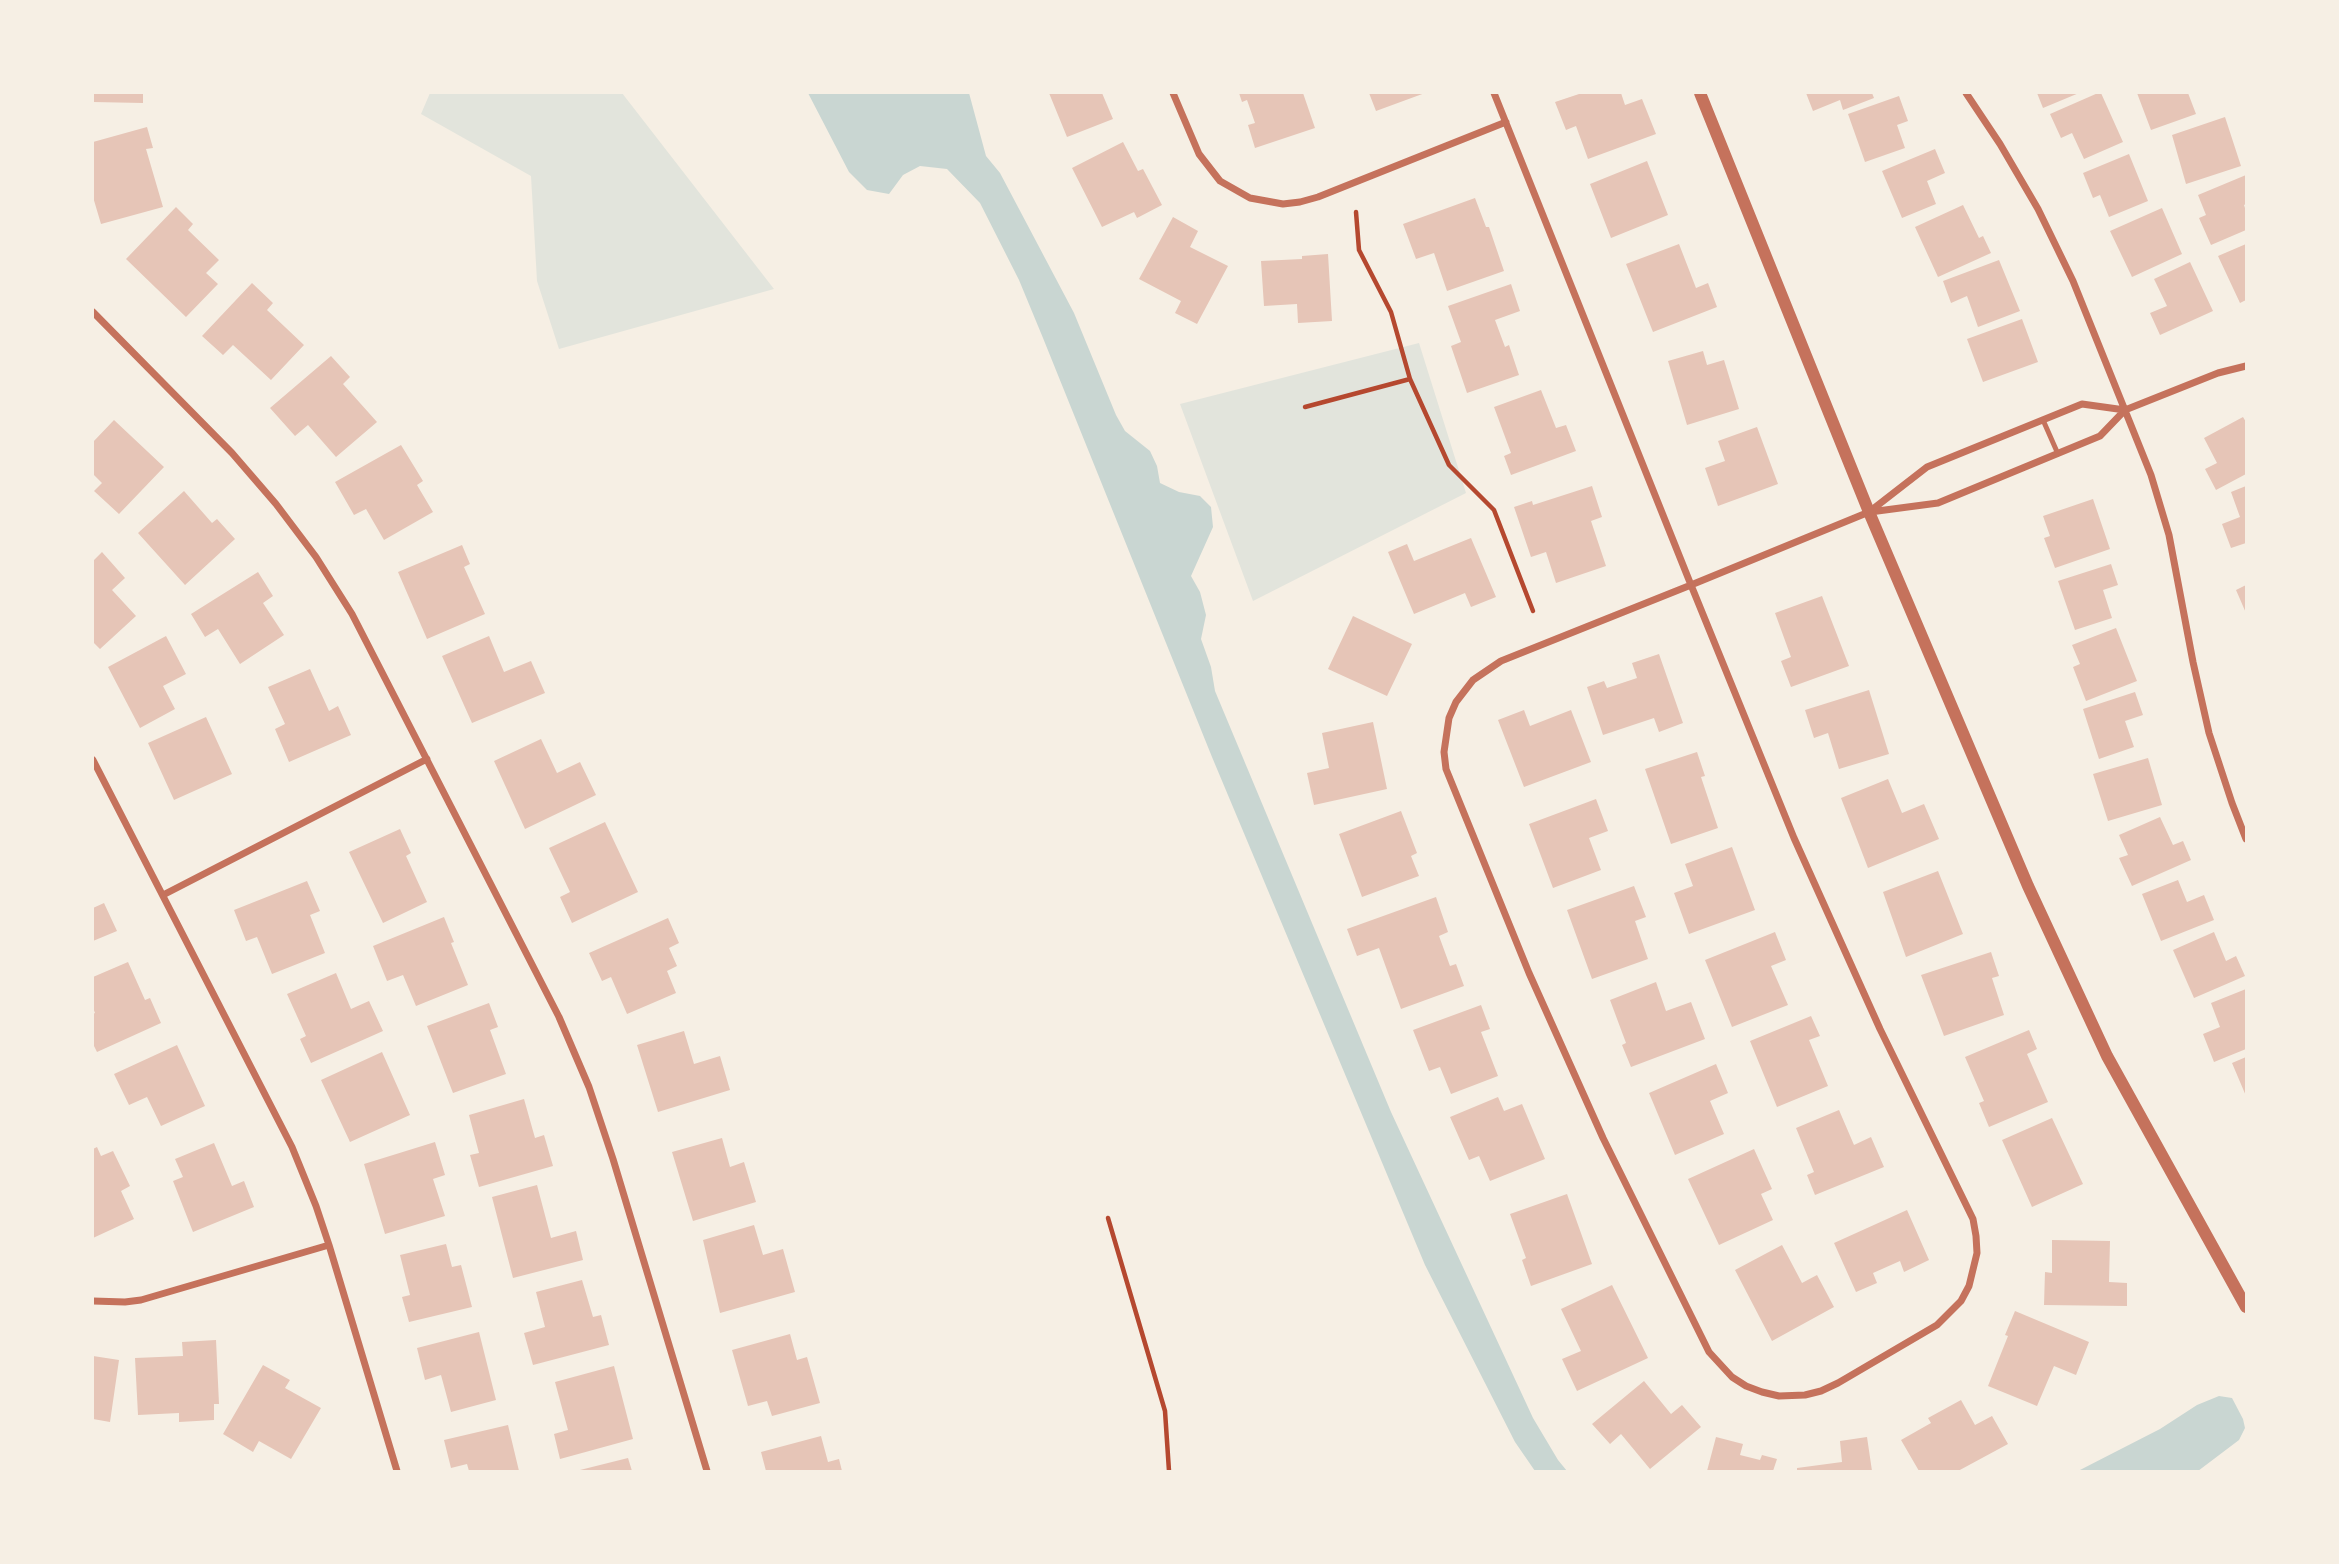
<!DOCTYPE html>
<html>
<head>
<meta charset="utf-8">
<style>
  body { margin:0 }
  #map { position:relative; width:2339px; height:1564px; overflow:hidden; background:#f6efe4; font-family:"Source Sans 3",sans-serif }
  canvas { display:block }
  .frame { position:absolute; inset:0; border:94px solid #f6efe4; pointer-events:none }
</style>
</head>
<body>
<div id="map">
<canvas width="2339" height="1564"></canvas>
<div class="frame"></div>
</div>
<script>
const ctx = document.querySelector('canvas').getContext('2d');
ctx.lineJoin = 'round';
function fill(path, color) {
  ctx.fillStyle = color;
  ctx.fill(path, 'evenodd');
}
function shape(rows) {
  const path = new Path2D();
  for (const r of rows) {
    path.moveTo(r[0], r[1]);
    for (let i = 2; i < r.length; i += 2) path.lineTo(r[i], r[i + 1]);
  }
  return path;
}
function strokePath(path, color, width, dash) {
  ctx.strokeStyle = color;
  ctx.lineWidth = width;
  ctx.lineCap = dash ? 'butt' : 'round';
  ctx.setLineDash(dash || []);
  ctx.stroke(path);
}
const green = shape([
  [430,93,622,93,774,289,559,349,537,281,531,176,421,114],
  [1419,343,1466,493,1253,601,1180,404]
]);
const water = shape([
  [808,93,969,93,986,156,1000,173,1074,313,1116,415,1125,431,1150,451,1157,466,1160,483,1179,492,1200,496,1211,507,1213,527,1191,576,1200,592,1206,615,1201,639,1211,667,1215,691,1391,1112,1533,1418,1558,1460,1567,1471,1535,1471,1515,1442,1425,1265,1212,757,1043,338,1019,280,980,203,947,169,920,166,903,175,889,194,867,190,849,172],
  [2219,1396,2232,1398,2243,1419,2245,1428,2239,1440,2198,1471,2078,1471,2160,1429,2197,1405]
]);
const building = shape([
  [93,93,143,93,143,103,93,102],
  [1049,93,1102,93,1113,119,1067,137],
  [1239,93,1303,93,1315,128,1255,148,1248,125,1255,123,1247,100,1242,102],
  [1369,93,1425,93,1376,111],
  [1582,93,1621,93,1625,105,1642,99,1656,134,1588,159,1576,126,1566,130,1555,102],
  [1806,93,1872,93,1874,98,1843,110,1840,100,1813,111],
  [2037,93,2079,93,2043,108],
  [2098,93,2101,93,2123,142,2084,159,2072,133,2061,138,2050,114],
  [2137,93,2188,93,2196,114,2151,130],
  [1899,96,1908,121,1897,125,1905,148,1865,162,1848,114],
  [2225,117,2241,166,2186,184,2172,135],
  [147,127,153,148,146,149,163,207,101,224,93,197,93,142],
  [1123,142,1138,171,1143,169,1162,205,1137,218,1134,212,1102,227,1072,168],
  [1935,149,1945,173,1927,181,1936,204,1902,218,1882,171],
  [2129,154,2148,201,2109,217,2100,195,2093,198,2083,173],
  [1647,161,1668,215,1611,238,1590,184],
  [2246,175,2246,204,2244,205,2246,211,2246,230,2211,245,2199,218,2206,215,2198,195],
  [1475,198,1486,227,1489,227,1504,271,1447,291,1434,253,1416,259,1403,224],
  [1963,205,1979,238,1983,236,1991,253,1938,277,1915,227],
  [176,207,193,224,188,230,219,260,206,273,218,284,186,317,126,259],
  [2162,208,2182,254,2132,277,2110,231],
  [1173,217,1198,231,1190,247,1228,266,1197,324,1175,313,1181,301,1139,279],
  [1679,244,1696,288,1708,283,1717,307,1653,332,1626,264],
  [2246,244,2246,300,2240,303,2218,256],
  [1328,254,1332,321,1298,323,1297,304,1264,306,1261,261,1302,259,1302,256],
  [1999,260,2020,311,1978,327,1967,296,1951,303,1943,281],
  [2190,262,2213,311,2160,335,2150,313,2167,306,2154,279],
  [252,283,273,303,267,310,304,345,271,380,233,345,223,355,202,336],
  [1511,284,1520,311,1495,320,1505,347,1509,345,1519,375,1467,393,1451,346,1461,342,1448,306],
  [2022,319,2038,362,1983,382,1967,339],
  [1703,351,1707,365,1724,360,1739,409,1687,425,1668,361],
  [331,356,350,377,343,384,377,422,336,457,308,425,295,436,270,408],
  [1541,390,1556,428,1566,425,1576,451,1511,475,1504,456,1511,453,1494,407],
  [2243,417,2246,422,2246,474,2216,490,2205,469,2217,463,2204,438],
  [114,420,164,467,119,514,94,491,102,483,93,474,93,442],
  [1757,427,1778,484,1718,506,1705,468,1725,461,1718,441],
  [401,445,423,481,417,485,433,512,384,540,366,509,354,515,335,482],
  [1592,486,1602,517,1591,521,1606,566,1556,583,1546,552,1531,557,1514,507,1532,501,1533,505],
  [2246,486,2246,543,2231,548,2222,524,2240,517,2231,492],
  [184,491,212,523,217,519,235,539,185,585,138,533],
  [2093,499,2110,549,2055,568,2044,538,2050,536,2043,516],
  [1471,538,1496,597,1471,607,1465,593,1414,614,1388,552,1407,544,1414,561],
  [462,545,470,564,464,567,485,614,427,639,398,572],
  [102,552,125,578,112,590,136,616,100,649,93,642,93,561],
  [2111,564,2118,585,2103,590,2112,618,2075,630,2058,581],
  [258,572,273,596,263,603,284,635,240,664,218,629,205,637,191,614],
  [2246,585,2246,613,2236,590],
  [1822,596,1849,666,1791,687,1781,661,1791,657,1775,613],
  [1353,616,1412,644,1387,696,1328,669],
  [2116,628,2137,681,2086,701,2073,667,2080,664,2072,645],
  [166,636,186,674,163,686,175,709,140,728,108,667],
  [489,636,504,672,531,661,545,693,472,723,442,656],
  [1659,654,1683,723,1659,732,1654,718,1603,735,1587,687,1604,681,1607,688,1637,678,1632,663],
  [310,669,329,711,338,706,351,735,289,762,275,729,285,724,268,687],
  [1869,690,1889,754,1839,769,1828,733,1814,738,1805,710],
  [2135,692,2143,715,2125,721,2134,747,2099,759,2083,709],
  [1524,710,1530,726,1571,710,1591,762,1524,787,1498,720],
  [206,717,232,774,174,800,148,743],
  [1373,722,1387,789,1314,805,1307,773,1329,768,1322,733],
  [541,739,557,773,580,762,596,795,525,829,494,761],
  [1697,752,1705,776,1701,777,1718,828,1671,844,1645,769],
  [2148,758,2162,805,2108,821,2093,774],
  [1888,779,1902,813,1924,804,1939,839,1868,868,1841,798],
  [1596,799,1608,831,1589,838,1601,870,1553,888,1529,824],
  [1401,811,1417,853,1411,856,1419,876,1362,897,1339,834],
  [2160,817,2173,845,2183,841,2191,860,2132,886,2119,858,2128,855,2119,835],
  [605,822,638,892,572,923,560,897,570,892,549,848],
  [400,829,411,853,406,856,427,902,383,923,349,852],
  [1732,847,1755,910,1689,934,1674,893,1693,886,1685,864],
  [1938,871,1963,934,1906,957,1883,892],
  [2178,880,2187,902,2204,895,2214,920,2161,941,2142,894],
  [307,881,320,911,310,915,325,953,272,974,257,937,246,941,234,910],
  [1634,886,1646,917,1635,921,1648,959,1592,979,1567,910],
  [1436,897,1448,932,1439,936,1450,966,1456,964,1464,986,1401,1009,1379,948,1357,956,1347,929],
  [104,903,117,931,93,941,93,908],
  [444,917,454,942,451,943,468,985,416,1006,403,975,387,981,373,946],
  [668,918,679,943,669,948,677,966,667,971,676,993,627,1014,611,977,602,981,589,953],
  [1775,932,1786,960,1771,966,1788,1005,1732,1027,1705,960],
  [2214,932,2226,961,2236,956,2245,976,2194,998,2173,950],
  [1991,952,1999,976,1992,978,2004,1015,1944,1036,1921,975],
  [128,962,145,1000,150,998,161,1023,97,1052,93,1044,93,1014,95,1013,93,1008,93,977],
  [336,973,351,1009,369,1001,383,1031,311,1063,300,1039,306,1036,287,994],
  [1656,982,1666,1011,1691,1002,1705,1039,1631,1067,1622,1045,1626,1043,1610,1000],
  [2246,989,2246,1049,2214,1062,2203,1034,2220,1027,2211,1003],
  [489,1003,498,1027,490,1030,506,1074,453,1093,427,1026],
  [1481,1005,1490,1029,1481,1032,1498,1076,1451,1094,1440,1067,1429,1071,1413,1030],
  [1811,1016,1820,1036,1809,1040,1828,1086,1777,1107,1750,1041],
  [2029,1030,2037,1049,2027,1054,2048,1102,1989,1127,1979,1103,1984,1101,1965,1057],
  [684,1031,694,1064,720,1056,730,1090,658,1112,637,1045],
  [177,1045,205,1106,161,1126,147,1097,129,1105,114,1074],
  [382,1052,410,1115,350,1142,321,1080],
  [2246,1057,2246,1096,2232,1063],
  [1716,1064,1728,1093,1710,1101,1724,1134,1675,1155,1649,1093],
  [1498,1097,1504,1111,1522,1104,1545,1159,1490,1181,1479,1156,1469,1160,1450,1117],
  [524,1099,535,1138,544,1135,553,1166,479,1187,470,1155,479,1153,469,1115],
  [1839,1110,1854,1145,1871,1137,1884,1167,1815,1195,1807,1175,1814,1172,1796,1128],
  [2052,1118,2083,1184,2032,1207,2002,1140],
  [722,1138,730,1167,744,1162,756,1202,693,1221,672,1152],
  [435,1142,445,1175,433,1179,445,1216,385,1234,364,1164],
  [214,1143,232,1186,244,1181,254,1207,193,1232,173,1181,183,1177,175,1159],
  [97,1147,101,1156,113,1151,130,1186,121,1191,134,1219,93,1238,93,1149],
  [1754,1149,1772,1189,1761,1194,1773,1220,1719,1245,1688,1179],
  [537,1185,551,1238,576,1231,583,1260,513,1278,492,1197],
  [1567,1194,1592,1264,1531,1286,1522,1260,1526,1258,1510,1214],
  [1907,1210,1929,1260,1904,1272,1900,1261,1873,1273,1877,1283,1856,1292,1834,1243],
  [754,1225,763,1255,783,1249,795,1292,720,1313,703,1240],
  [2052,1240,2110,1241,2109,1282,2127,1283,2127,1306,2044,1305,2045,1272,2052,1273],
  [446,1244,452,1267,461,1265,472,1307,409,1322,402,1297,410,1295,400,1255],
  [1782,1245,1802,1283,1817,1275,1834,1307,1772,1341,1735,1270],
  [582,1280,593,1317,601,1315,609,1345,533,1365,524,1333,545,1327,536,1292],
  [1612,1285,1648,1358,1577,1391,1562,1359,1581,1351,1561,1309],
  [2015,1311,2089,1342,2076,1375,2054,1366,2037,1406,1988,1386,2008,1336,2005,1335],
  [479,1332,496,1400,451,1412,441,1375,425,1380,417,1348],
  [790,1334,797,1360,807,1357,820,1403,772,1416,767,1401,748,1406,732,1350],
  [216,1340,219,1404,214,1404,214,1420,179,1422,179,1413,138,1415,135,1358,183,1356,182,1342],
  [93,1356,119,1360,110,1422,93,1419],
  [263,1365,290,1380,285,1388,321,1408,291,1459,259,1441,253,1452,223,1434],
  [614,1366,633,1439,560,1459,554,1434,568,1430,555,1382],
  [1644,1381,1671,1414,1682,1405,1701,1427,1650,1469,1621,1434,1610,1444,1592,1424],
  [1961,1400,1975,1425,1992,1416,2008,1444,1958,1471,1919,1471,1901,1440,1931,1423,1928,1418],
  [508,1425,519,1471,469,1471,467,1464,451,1468,444,1440],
  [821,1436,828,1462,839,1459,842,1471,766,1471,761,1452],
  [1716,1437,1743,1444,1740,1455,1760,1460,1762,1455,1777,1459,1773,1471,1707,1471],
  [1867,1437,1872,1471,1797,1471,1797,1468,1842,1462,1840,1441],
  [628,1458,632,1471,581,1471,580,1470]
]);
const path = shape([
  [1356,212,1359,250,1391,312,1410,379],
  [1305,407,1410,379,1449,465,1494,510,1533,611],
  [1108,1218,1165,1411,1169,1471]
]);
const service = shape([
  [2043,420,2058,454]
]);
const minor = shape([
  [1173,93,1199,154,1220,181,1250,198,1283,204,1300,202,1318,197,1506,122],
  [1494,93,1691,585,1794,838,1880,1029,1973,1219,1976,1236,1977,1253,1969,1286,1961,1301,1937,1325,1838,1383,1821,1391,1805,1395,1779,1396,1762,1392,1746,1386,1732,1377,1709,1352,1603,1138,1529,973,1446,769,1444,752,1449,718,1456,702,1473,680,1501,661,1691,585,1869,512,1927,467,2082,404,2125,410],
  [1966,93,2000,144,2038,209,2073,281,2151,475,2169,535,2193,662,2209,733,2232,803,2246,839],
  [93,312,232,453,276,504,316,557,352,614,559,1017,589,1087,613,1159,707,1471],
  [1870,512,1938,503,2100,436,2125,410,2218,373,2246,366],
  [93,760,292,1147,316,1206,329,1245,397,1471],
  [163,895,427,759],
  [93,1301,125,1302,141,1300,329,1245]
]);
const tertiary = shape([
  [1700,93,1869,512,2028,886,2107,1056,2246,1307]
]);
fill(green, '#e2e4dc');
fill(water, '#c9d6d2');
fill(building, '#e6c5b7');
strokePath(path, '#b5482f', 4.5);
strokePath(service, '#c5725c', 5);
strokePath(minor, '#c5725c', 7);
strokePath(tertiary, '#c5725c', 12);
</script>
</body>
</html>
